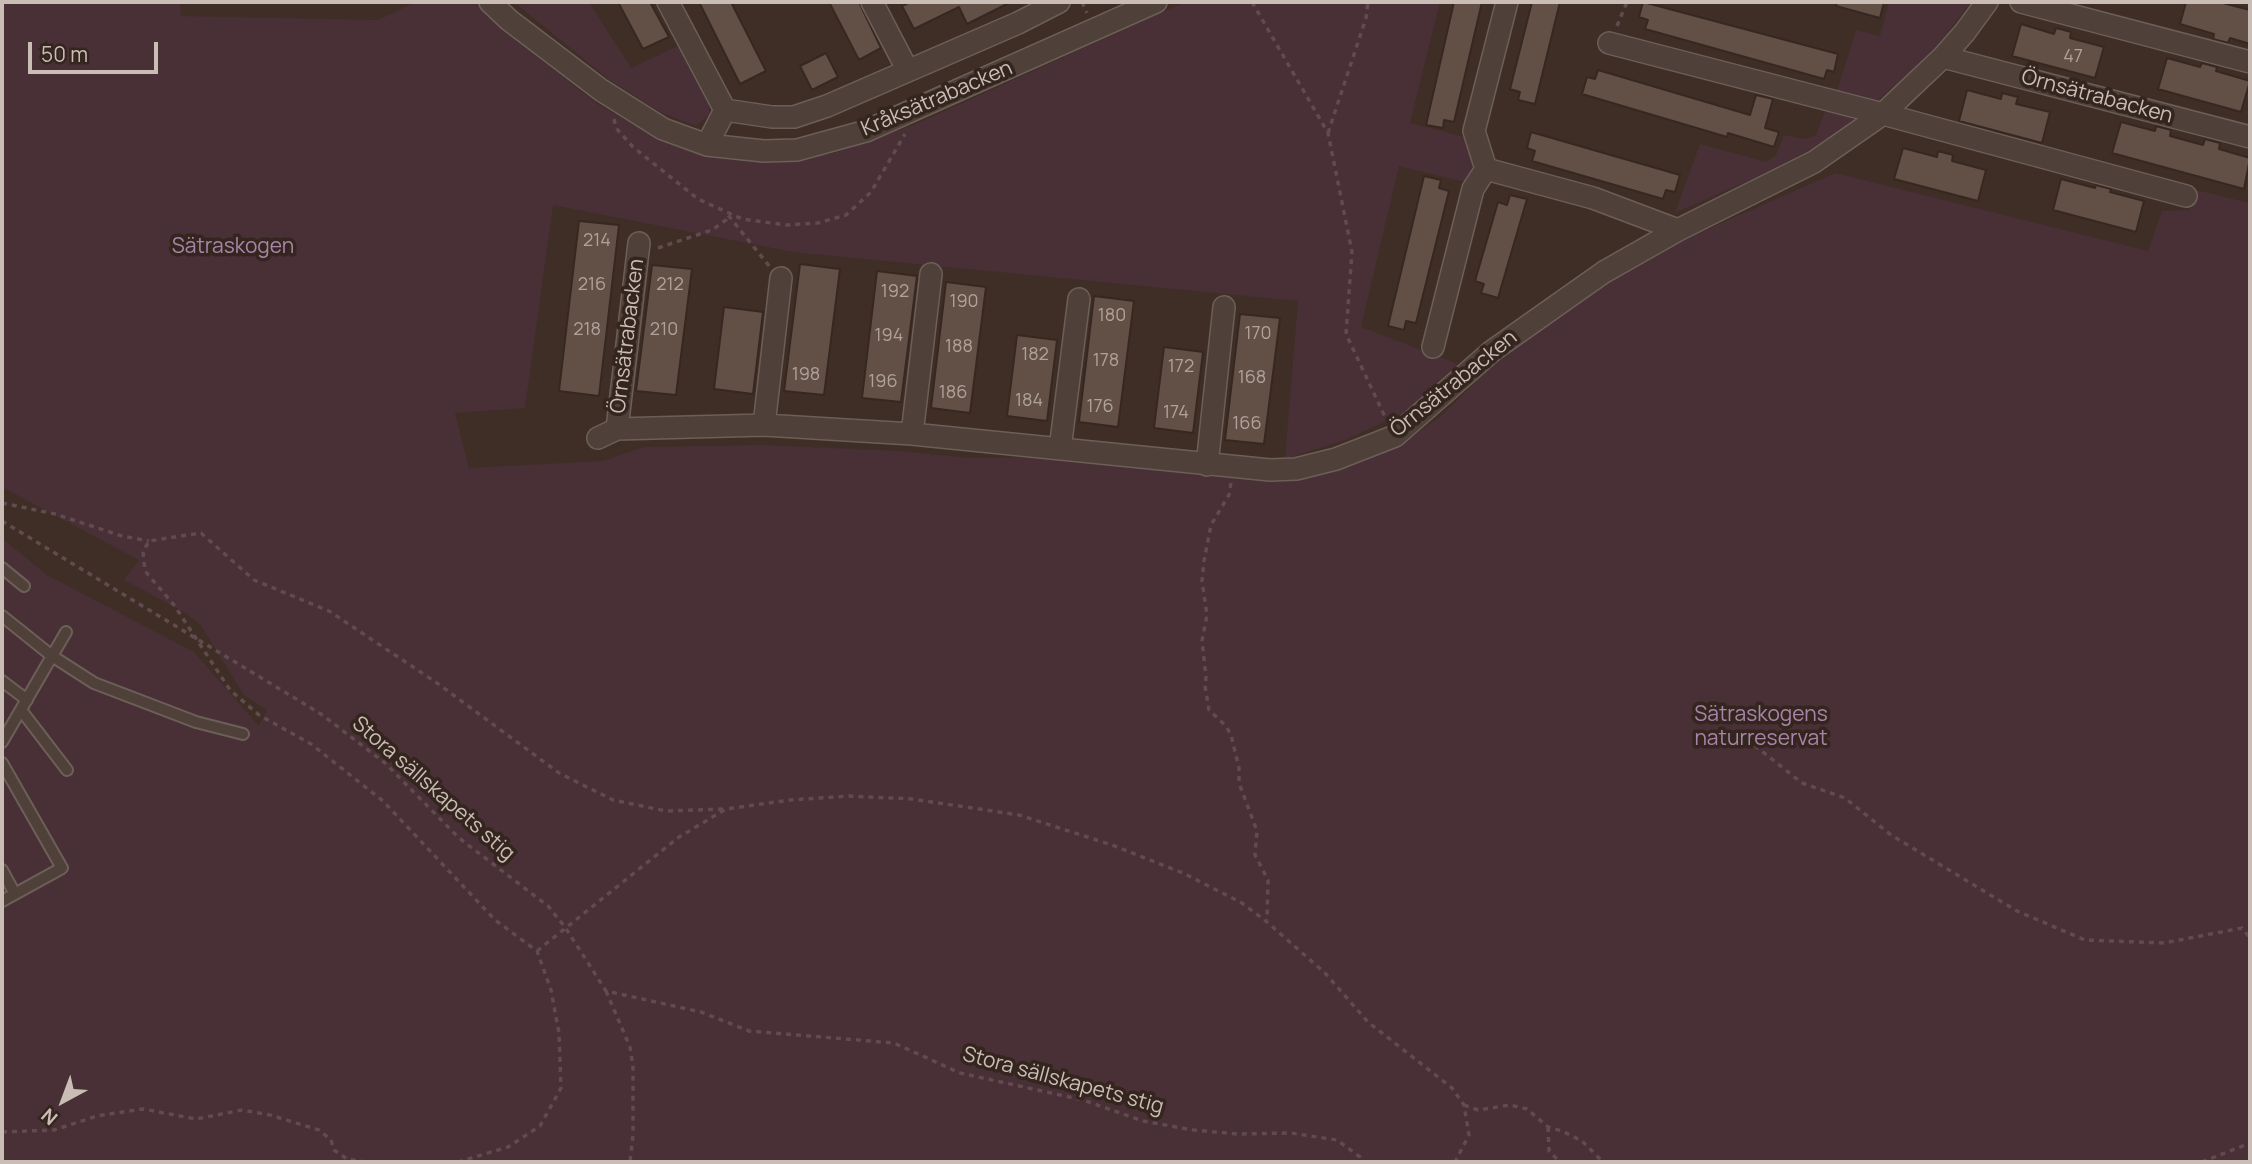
<!DOCTYPE html>
<html>
<head>
<meta charset="utf-8">
<style>
  body { margin:0 }
  #map { position:relative; width:2252px; height:1164px; overflow:hidden; background:#3f2e26; font-family:Manrope,sans-serif }
  canvas { display:block }
  .frame { position:absolute; inset:0; border:4px solid #c9bdb6; pointer-events:none }
  .north { position:absolute; left:28px; top:1066px; width:70px; height:70px; -webkit-text-stroke:5px #34261f; paint-order:stroke; rotate:221deg; font-size:19px; font-weight:700; line-height:28px; text-align:center; color:#c9bdb6 }
  .north::after { content:''; display:block; margin:auto; width:24px; height:32px; background:#c9bdb6; clip-path:polygon(50% 0,100% 100%,50% 72%,0 100%) }
  .scale { position:absolute; left:28px; top:42px; width:130px; height:32px; box-sizing:border-box; border:4px solid #c9bdb6; border-top:0; padding-left:9px; font-size:21px; line-height:24px; white-space:nowrap; color:#c9bdb6; -webkit-text-stroke:5px #34261f; paint-order:stroke }
</style>
</head>
<body>
<div id="map">
<canvas width="2252" height="1164"></canvas>
<div class="frame"></div>
<div class="north">N</div>
<div class="scale">50 m</div>
</div>
<script>
const ctx = document.querySelector('canvas').getContext('2d');
ctx.lineJoin = 'round';
function fill(path, color) {
  ctx.fillStyle = color;
  ctx.fill(path, 'evenodd');
}
function shape(rows) {
  const path = new Path2D();
  for (const r of rows) {
    path.moveTo(r[0], r[1]);
    for (let i = 2; i < r.length; i += 2) path.lineTo(r[i], r[i + 1]);
  }
  return path;
}
function strokePath(path, color, width, dash) {
  ctx.strokeStyle = color;
  ctx.lineWidth = width;
  ctx.lineCap = dash ? 'butt' : 'round';
  ctx.setLineDash(dash || []);
  ctx.stroke(path);
}
function label(font, color, halo, rows, align = 'center') {
  ctx.font = font + ' Manrope,sans-serif';
  ctx.lineWidth = 7;
  ctx.setLineDash([]);
  ctx.textBaseline = 'middle';
  ctx.strokeStyle = halo;
  ctx.fillStyle = color;
  for (const [text, x, y, turn = 0] of rows) {
    ctx.save();
    ctx.translate(x, y);
    ctx.rotate((+turn || 0) * Math.PI / 180);
    ctx.textAlign = isNaN(turn) ? turn : align;
    if (halo) ctx.strokeText(text, 0, 0);
    ctx.fillText(text, 0, 0);
    ctx.restore();
  }
}
const green = shape([
  [2,2,180,2,181,16,378,20,416,2,474,2,505,31,596,103,658,139,707,155,763,162,834,153,916,124,1185,2,1440,2,1410,123,1468,138,1473,162,1469,183,1399,166,1361,327,1458,364,1402,414,1345,440,1285,459,1298,301,793,252,553,205,525,408,455,413,469,468,603,461,644,447,764,445,897,451,971,458,1020,457,1259,481,1301,479,1337,470,1397,446,1439,418,1498,360,1568,306,1658,251,1835,173,2148,251,2162,211,2189,210,2196,190,2250,203,2250,1162,2,1162,2,538,47,575,194,652,259,726,267,710,244,695,200,624,184,612,124,580,139,560,2,487],
  [514,2,589,2,631,68,680,45,709,102,709,114,696,126,660,112,608,79],
  [1889,2,1971,2,1936,48,1876,102,1837,91,1856,30,1880,36],
  [1827,106,1858,117,1834,137,1759,176,1675,213,1700,144,1766,162,1776,155,1784,135,1805,139,1816,135]
]);
const building = shape([
  [618,2,655,2,651,4,669,37,643,49,618,2],
  [699,2,736,2,732,4,766,71,740,84,699,2],
  [829,2,859,2,881,48,859,60,829,2],
  [910,2,1011,2,967,24,959,7,914,29,902,6,910,2],
  [1454,2,1482,2,1454,122,1444,120,1443,128,1426,125,1454,2],
  [1532,2,1560,2,1535,104,1518,100,1520,92,1510,89,1532,2],
  [1643,2,1838,54,1834,72,1827,70,1824,79,1645,29,1648,20,1639,17,1643,2],
  [1837,2,1884,2,1880,18,1836,6,1837,2],
  [2186,2,2219,2,2250,10,2250,44,2230,38,2228,43,2213,39,2214,34,2180,24,2186,2],
  [2021,24,2054,34,2056,28,2064,30,2071,32,2070,38,2104,47,2095,78,2012,56,2021,24],
  [826,53,838,77,812,90,800,66,826,53],
  [2167,58,2200,67,2202,63,2217,67,2216,71,2250,81,2241,112,2158,89,2167,58],
  [1598,70,1750,115,1756,95,1773,99,1765,128,1779,132,1774,147,1728,133,1727,137,1582,94,1587,77,1595,79,1598,70],
  [1967,90,2001,99,2002,93,2018,97,2016,104,2050,112,2042,143,1959,121,1967,90],
  [2121,122,2155,131,2156,126,2171,130,2170,136,2203,145,2205,139,2220,143,2219,149,2250,158,2244,189,2112,153,2121,122],
  [1531,132,1680,175,1675,192,1666,190,1663,199,1532,161,1535,151,1527,148,1531,132],
  [1903,148,1937,157,1938,151,1953,155,1952,161,1986,170,1978,201,1894,179,1903,148],
  [1424,176,1441,180,1439,188,1449,191,1416,323,1406,321,1404,330,1388,326,1424,176],
  [2061,179,2095,188,2096,185,2111,189,2110,192,2144,201,2136,232,2053,210,2061,179],
  [1510,195,1527,199,1498,298,1481,293,1484,284,1475,281,1498,202,1507,205,1510,195],
  [579,221,619,225,599,396,559,391,579,221],
  [800,264,840,269,824,395,784,391,800,264],
  [652,265,692,269,676,395,636,391,652,265],
  [877,271,917,276,901,402,862,398,877,271],
  [946,282,986,287,970,413,931,408,946,282],
  [1094,296,1134,301,1118,427,1079,422,1094,296],
  [724,307,763,312,753,394,714,389,724,307],
  [1240,314,1280,318,1264,444,1225,440,1240,314],
  [1017,335,1057,340,1047,421,1007,416,1017,335],
  [1164,347,1203,352,1193,433,1154,428,1164,347]
]);
const path = shape([
  [1082,2,1087,13],
  [1252,2,1328,133,1352,252,1346,334,1386,419],
  [1617,26,1627,2],
  [614,119,616,128,633,147,698,199,742,219,786,225,818,223,846,215,871,192,905,134],
  [1328,133,1366,18,1368,2],
  [658,248,712,230,726,220,728,215,770,267],
  [1231,483,1229,495,1211,525,1204,561,1202,581,1207,615,1202,641,1206,677,1205,686,1209,710,1226,726,1231,735,1239,768,1239,783,1257,831,1255,855,1268,880,1267,920],
  [2,503,55,514,122,536,149,541],
  [2,521,321,714,385,763,459,838,548,906,565,927,606,991,701,1012,749,1031,894,1043,960,1073,1083,1100,1143,1121,1193,1130,1238,1134,1291,1133,1337,1140,1360,1157,1363,1162],
  [1739,733,1802,783,1845,798,1891,835,2017,911,2085,940,2164,943,2242,928,2250,938],
  [537,951,679,837,726,809,790,800,849,796,912,799,1019,815,1112,845,1183,873,1242,903,1267,922,1325,973,1368,1022,1452,1088,1464,1105,1469,1135,1455,1162],
  [606,991,630,1047,633,1067,633,1135,630,1162],
  [1464,1105,1478,1110,1510,1105,1527,1109,1548,1127,1562,1131,1582,1141,1603,1162],
  [1548,1127,1549,1151,1560,1162],
  [2,1132,54,1130,97,1116,143,1109,196,1119,242,1110,270,1115,319,1130,331,1140,334,1150,347,1159,366,1162],
  [458,1162,508,1147,540,1126,561,1088,559,1033,551,990,537,951,495,920,383,801,311,744,259,715,230,690,174,605,145,571,143,552,149,541,201,533,254,580,329,611,437,683,559,773,613,800,666,811,726,809],
  [2202,1162,2250,1143]
]);
const lane = shape([
  [2,568,24,586],
  [2,616,52,656,94,683,196,722,243,734],
  [2,681,27,700],
  [21,710,67,770],
  [2,742,66,632],
  [2,763,62,868,2,901],
  [2,870,15,894]
]);
const street = shape([
  [490,2,509,20,601,90,663,129,707,145,764,151,797,150,866,131,1156,2],
  [668,2,725,110],
  [872,2,907,69],
  [1507,2,1474,131,1486,169,1593,198,1678,230],
  [2021,2,2250,62],
  [1609,43,1883,114,2186,196],
  [1943,57,2250,137],
  [707,145,725,110,772,117,794,117,827,106,1018,23,1059,2],
  [1433,347,1473,189,1486,169],
  [764,425,781,278],
  [617,429,639,243],
  [912,434,931,274],
  [598,438,617,429,764,425,912,434,1270,470,1296,469,1336,459,1395,436,1492,351,1604,272,1678,230,1814,162,1883,114,1908,90,1943,57,1965,32,1987,2],
  [1060,449,1079,299],
  [1207,465,1224,307]
]);
const numberNames = [
  ["47",2073,57],
  ["214",597,241],
  ["216",592,285],
  ["212",670,285],
  ["192",895,292],
  ["190",964,302],
  ["180",1112,316],
  ["218",587,330],
  ["210",664,330],
  ["170",1258,334],
  ["194",889,336],
  ["188",959,347],
  ["182",1035,355],
  ["178",1106,361],
  ["172",1181,367],
  ["198",806,375],
  ["168",1252,378],
  ["196",883,382],
  ["186",953,393],
  ["184",1029,401],
  ["176",1100,407],
  ["174",1176,413],
  ["166",1247,424]
];
const streetNames = [
  ["Örnsätrabacken",2097,97,15],
  ["Kråksätrabacken",937,99,-23],
  ["Örnsätrabacken",628,336,-83],
  ["Örnsätrabacken",1454,384,-39],
  ["Stora sällskapets stig",433,789,41],
  ["Stora sällskapets stig",1063,1081,15]
];
const parkNames = [
  ["Sätraskogen",233,247],
  ["Sätraskogens",1761,715],
  ["naturreservat",1761,739]
];
fill(green, '#492f36');
fill(building, '#625047');
strokePath(building, '#362821', 2);
strokePath(lane, '#6c5f58', 14);
strokePath(street, '#6c5f58', 24);
strokePath(path, '#614b4e', 3.5, [5, 5]);
strokePath(lane, '#4f413a', 10);
strokePath(street, '#4f413a', 21);
label('18px', '#afa29a', null, numberNames);
label('21px', '#c9bdb6', '#34261f', streetNames);
label('21px', '#a784a8', '#34261f', parkNames);
</script>
</body>
</html>
